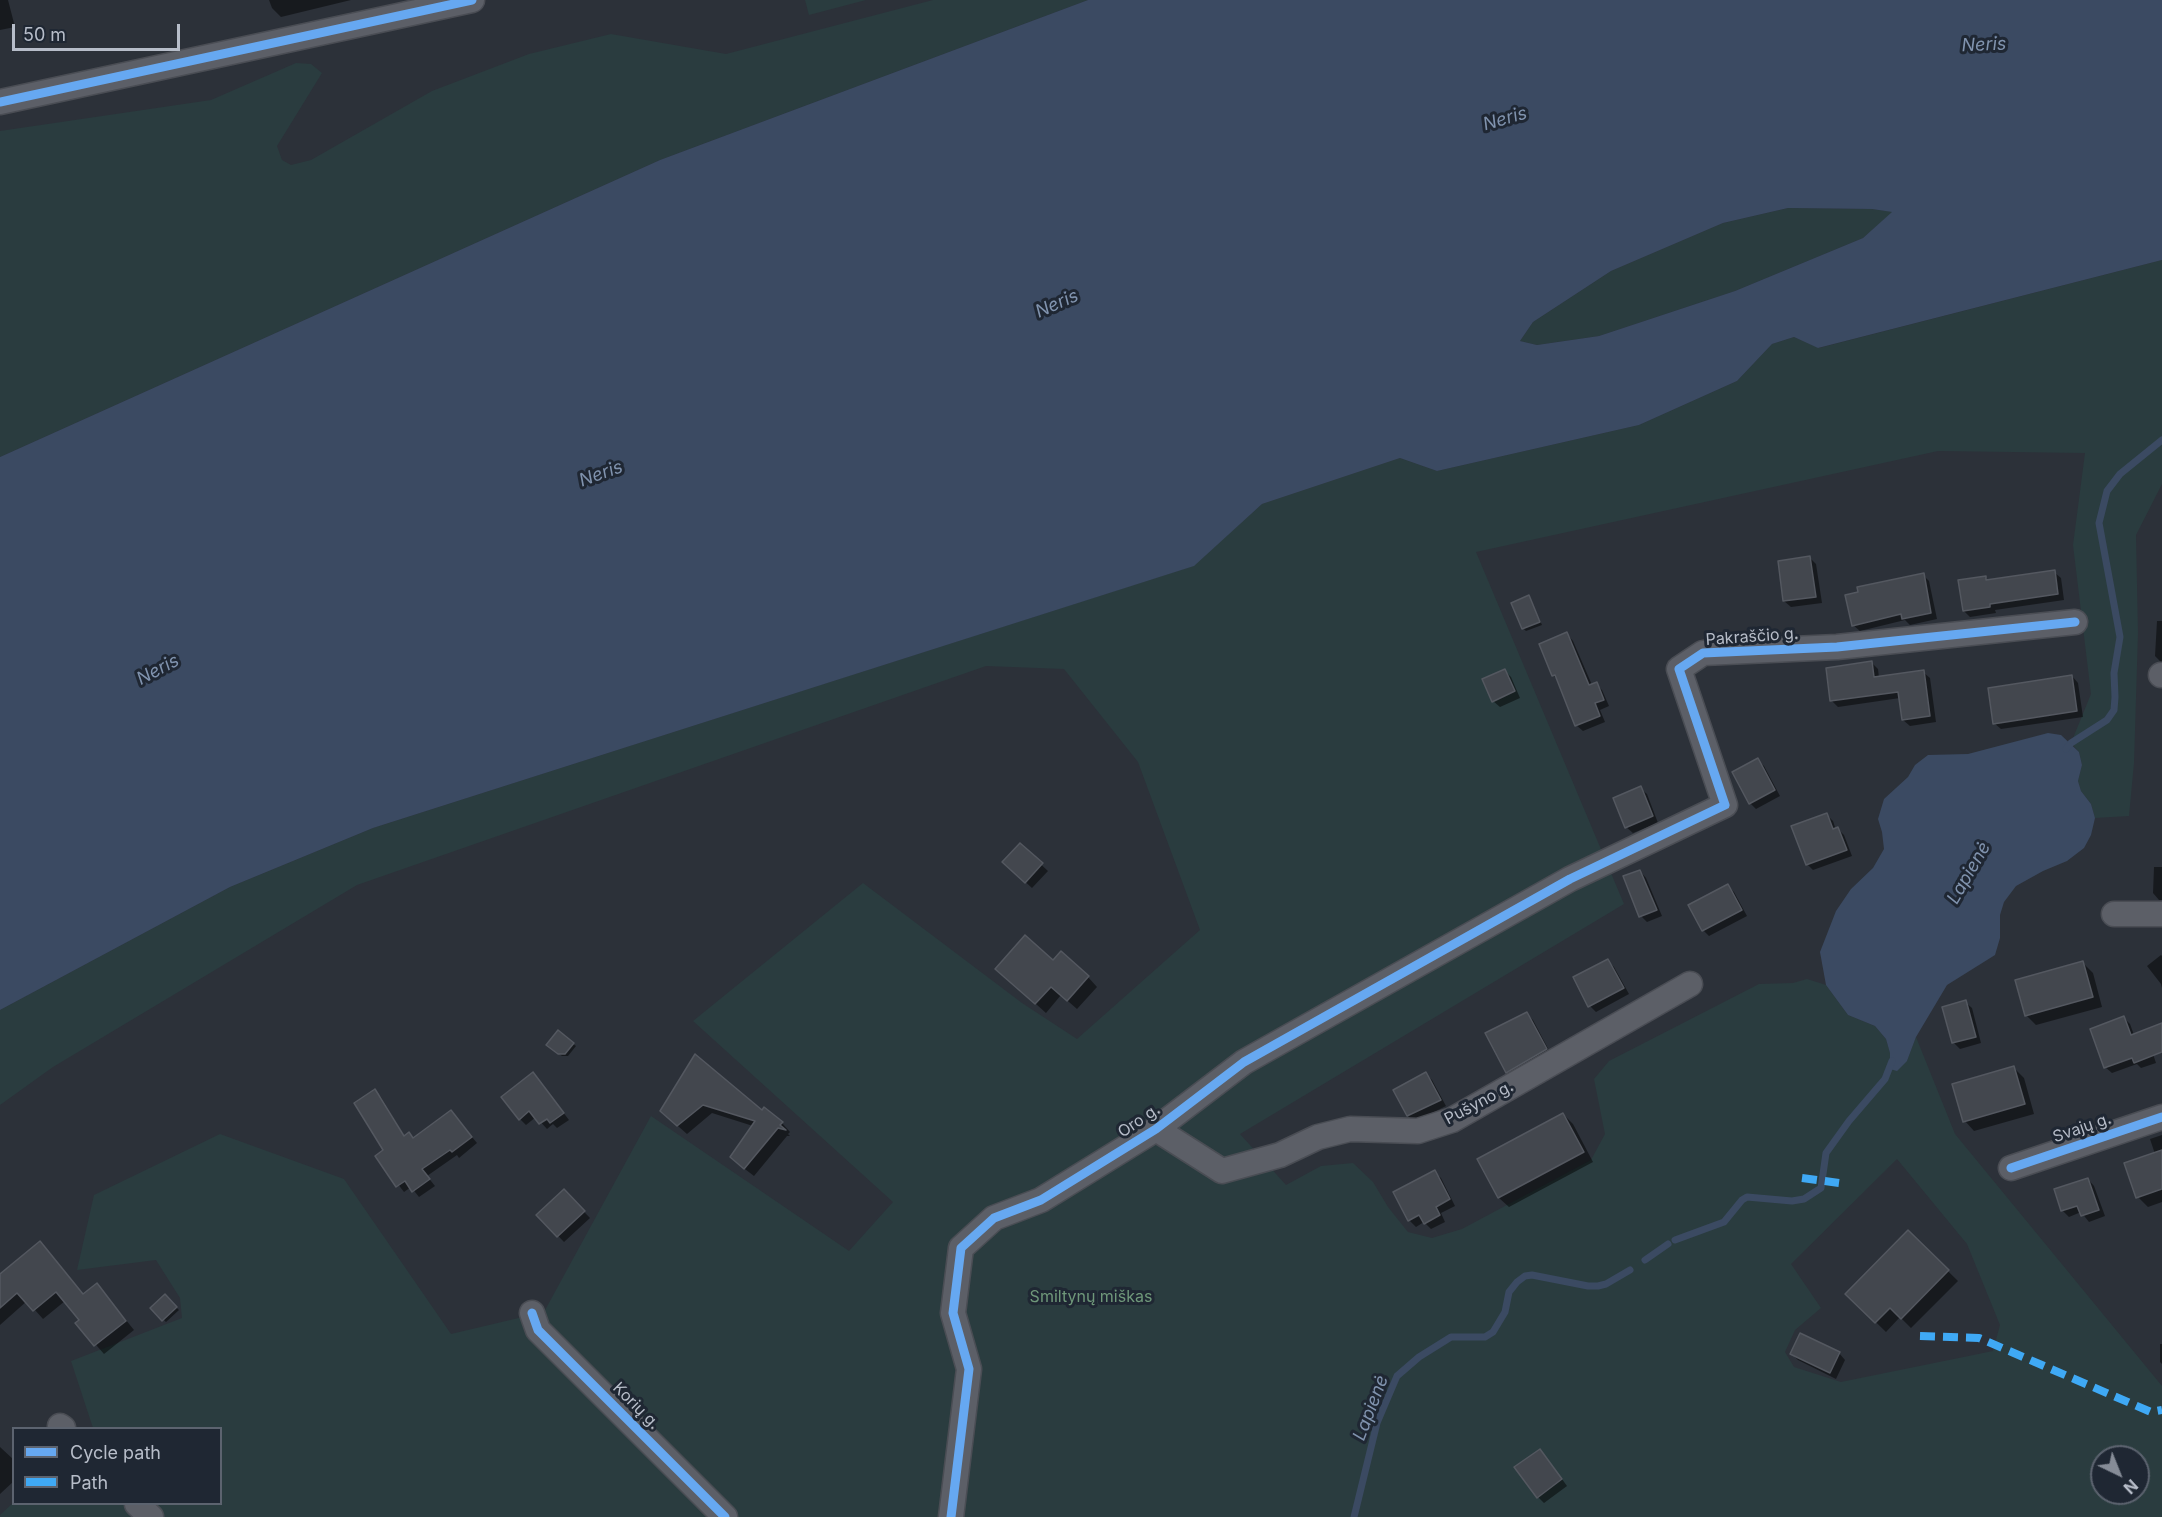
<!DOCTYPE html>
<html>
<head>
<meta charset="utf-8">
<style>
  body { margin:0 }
  #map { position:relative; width:2162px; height:1517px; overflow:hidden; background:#2c3139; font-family:Inter,sans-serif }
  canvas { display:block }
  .legend { position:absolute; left:12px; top:1427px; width:210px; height:78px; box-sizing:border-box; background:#1f2733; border:2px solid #5c636f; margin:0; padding:8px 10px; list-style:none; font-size:18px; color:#b7bdc9 }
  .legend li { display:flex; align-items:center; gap:12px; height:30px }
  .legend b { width:30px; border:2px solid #5c636f }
  .north { position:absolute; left:2090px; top:1445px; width:60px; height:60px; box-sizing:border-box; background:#1f2733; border:2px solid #5c636f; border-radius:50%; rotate:137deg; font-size:16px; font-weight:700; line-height:24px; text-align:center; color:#b7bdc9 }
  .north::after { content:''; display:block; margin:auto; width:21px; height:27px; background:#868c97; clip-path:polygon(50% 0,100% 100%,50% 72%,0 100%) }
  .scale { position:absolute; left:12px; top:24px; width:168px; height:27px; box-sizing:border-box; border:3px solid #b7bdc9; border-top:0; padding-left:8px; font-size:18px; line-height:21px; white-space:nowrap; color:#b7bdc9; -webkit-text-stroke:4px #1f2733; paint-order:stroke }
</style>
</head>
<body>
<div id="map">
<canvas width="2162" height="1517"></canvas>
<ul class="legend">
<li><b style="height:8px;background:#66a8f1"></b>Cycle path</li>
<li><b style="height:8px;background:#3fa9f5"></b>Path</li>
</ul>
<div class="north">N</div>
<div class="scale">50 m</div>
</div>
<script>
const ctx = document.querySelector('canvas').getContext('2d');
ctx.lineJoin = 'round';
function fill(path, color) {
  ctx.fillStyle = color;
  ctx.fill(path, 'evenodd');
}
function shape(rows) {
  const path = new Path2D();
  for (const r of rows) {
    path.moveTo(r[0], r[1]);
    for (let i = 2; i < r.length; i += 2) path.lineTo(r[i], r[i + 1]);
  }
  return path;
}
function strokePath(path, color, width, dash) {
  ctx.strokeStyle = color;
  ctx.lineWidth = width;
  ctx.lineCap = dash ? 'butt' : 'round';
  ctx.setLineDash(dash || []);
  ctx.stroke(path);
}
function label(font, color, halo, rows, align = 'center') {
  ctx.font = font + ' Inter,sans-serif';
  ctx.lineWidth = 6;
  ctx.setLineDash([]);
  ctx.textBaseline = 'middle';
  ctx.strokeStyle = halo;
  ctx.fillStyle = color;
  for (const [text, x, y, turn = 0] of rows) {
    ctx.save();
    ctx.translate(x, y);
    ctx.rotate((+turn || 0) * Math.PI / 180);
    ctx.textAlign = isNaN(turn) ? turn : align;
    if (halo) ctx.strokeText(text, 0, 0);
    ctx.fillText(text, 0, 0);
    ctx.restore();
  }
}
const green = shape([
  [805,0,866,0,809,15],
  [933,0,1088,0,660,160,0,457,0,131,211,100,296,63,311,64,322,73,277,146,282,160,291,165,311,160,432,91,529,54,611,34,726,54],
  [1788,208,1872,209,1893,212,1863,238,1735,291,1599,336,1537,345,1520,341,1533,322,1611,271,1723,223],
  [2162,260,2162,484,2136,535,2138,633,2134,763,2129,816,2095,818,2091,804,2081,791,2078,781,2082,765,2079,752,2071,743,2091,694,2073,545,2085,453,1938,451,1476,552,1624,904,1240,1134,1286,1185,1321,1166,1353,1163,1373,1182,1388,1207,1408,1232,1432,1238,1462,1229,1591,1160,1605,1134,1594,1079,1609,1061,1759,984,1793,983,1807,979,1826,985,1848,1015,1875,1026,1886,1039,1890,1052,1907,1061,1916,1037,1955,1134,2162,1386,2162,1517,0,1517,0,1515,13,1503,220,1504,220,1428,93,1428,71,1361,182,1318,180,1298,156,1260,77,1270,94,1195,220,1134,344,1179,451,1334,544,1312,651,1116,849,1251,893,1202,693,1021,863,883,1022,1003,1077,1039,1200,930,1138,762,1064,669,986,666,357,885,53,1067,0,1105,0,1010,230,887,373,828,1193,566,1262,504,1400,458,1437,471,1639,425,1737,381,1772,344,1794,337,1819,348],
  [1897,1159,1967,1244,2000,1325,1993,1351,1841,1382,1794,1367,1785,1352,1795,1330,1821,1308,1791,1264],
  [2102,1457,2138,1457,2138,1493,2102,1493]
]);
const water = shape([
  [1088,0,2162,0,2162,260,1818,348,1794,337,1772,344,1737,381,1639,425,1437,471,1400,458,1262,504,1194,566,373,828,230,887,0,1010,0,457,660,160],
  [1788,208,1872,209,1892,212,1863,238,1735,291,1599,336,1537,345,1520,341,1533,322,1611,271,1723,223],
  [2048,733,2061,735,2079,752,2082,765,2078,781,2081,791,2091,804,2095,818,2091,835,2084,848,2067,861,2043,871,2016,886,2004,902,2000,915,2000,938,1995,955,1947,985,1916,1037,1907,1061,1897,1071,1890,1069,1890,1053,1886,1039,1875,1026,1848,1015,1826,985,1820,952,1836,911,1851,889,1873,868,1884,849,1882,832,1878,819,1884,799,1908,777,1915,765,1928,755,1968,754]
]);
const shadow = shape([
  [0,0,8,0,15,27,0,30],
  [269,0,351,0,281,17,272,8],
  [1810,558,1816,564,1822,603,1791,607,1784,601],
  [2054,572,2061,578,2064,600,1995,610,1996,613,1970,617,1964,611,1985,577,1989,581],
  [1923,575,1929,581,1937,619,1910,625,1905,620,1860,631,1853,625],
  [1529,597,1542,625,1526,631,1523,628],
  [2157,621,2162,621,2162,663,2155,656],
  [1567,634,1573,641,1592,685,1596,684,1602,690,1609,706,1600,710,1605,722,1583,731,1576,725,1559,681,1553,675],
  [1872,663,1878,669,1879,678,1923,672,1930,678,1936,722,1910,726,1903,720,1900,698,1838,707,1832,701],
  [1505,671,1511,677,1520,698,1500,707,1493,701],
  [2072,676,2078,683,2083,717,2001,729,1994,723],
  [1757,760,1764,766,1780,796,1756,809,1750,803],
  [1640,788,1647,794,1658,823,1633,833,1626,827],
  [1827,815,1833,821,1836,830,1838,829,1844,835,1852,856,1813,870,1807,864],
  [1020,845,1048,871,1032,888,1010,868],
  [2154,867,2162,867,2162,900,2159,900,2153,893],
  [1640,871,1646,878,1662,916,1647,922,1641,916],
  [1728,886,1734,892,1747,916,1709,936,1703,930],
  [2161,955,2162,956,2162,988,2161,984,2147,966],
  [1608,961,1614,967,1629,994,1596,1012,1590,1006],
  [1053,962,1088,977,1097,987,1077,1009,1061,995,1046,1013,1007,978],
  [2083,963,2093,973,2102,1007,2036,1025,2026,1015],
  [1965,1002,1972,1008,1981,1043,1960,1049,1953,1042],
  [1526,1013,1533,1020,1552,1056,1514,1078,1507,1072],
  [2124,1018,2130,1024,2134,1035,2148,1039,2156,1063,2141,1068,2137,1064,2112,1073,2105,1067],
  [573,1044,576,1046,568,1056,562,1056,551,1047],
  [696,1056,762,1112,782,1123,790,1132,788,1134,790,1136,787,1136,754,1176,741,1166,753,1126,712,1113,687,1134,670,1119],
  [2014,1068,2024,1078,2034,1114,1974,1131,1965,1121],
  [1426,1074,1432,1080,1446,1106,1414,1122,1408,1116],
  [539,1081,569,1120,557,1128,553,1124,547,1129,536,1117,526,1125,520,1119],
  [374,1091,381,1097,405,1137,414,1140,451,1112,477,1143,459,1158,457,1155,427,1176,435,1186,419,1197,411,1187,404,1192,377,1157,385,1150],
  [1563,1114,1573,1124,1593,1162,1509,1207,1499,1198],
  [2162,1135,2162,1202,2148,1207,2138,1197,2155,1154,2150,1139],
  [1434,1172,1441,1178,1455,1206,1441,1213,1445,1222,1431,1229,1424,1222,1416,1227,1409,1220],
  [2088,1179,2094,1186,2105,1216,2089,1222,2081,1212,2069,1217,2062,1210],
  [564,1191,590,1218,564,1242,538,1215],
  [1908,1232,1958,1281,1911,1328,1900,1317,1886,1332,1847,1294],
  [49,1252,84,1295,105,1294,134,1330,104,1354,77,1323,81,1320,65,1301,43,1319,27,1301,0,1325,0,1276],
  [164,1296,179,1310,166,1322,152,1308],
  [2160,1344,2162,1344,2162,1364,2160,1362],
  [1839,1353,1845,1360,1836,1379,1798,1360,1792,1354],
  [0,1447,14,1460,14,1481,0,1494],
  [1546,1457,1567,1486,1544,1503,1538,1497]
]);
const stream = shape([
  [2066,749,2071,743,2107,720,2114,710,2115,697,2114,673,2120,637,2099,523,2107,491,2120,474,2162,440],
  [1675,1240,1724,1222,1742,1200,1747,1197,1792,1201,1804,1199,1821,1188,1826,1153,1849,1121,1885,1079,1892,1061],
  [1645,1260,1668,1244],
  [1354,1517,1377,1423,1397,1376,1419,1357,1451,1337,1485,1337,1493,1332,1505,1312,1509,1292,1517,1282,1525,1276,1532,1275,1588,1286,1598,1286,1606,1284,1630,1270]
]);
const building = shape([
  [1810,556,1816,597,1783,601,1778,561,1810,556],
  [2055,570,2058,594,1990,604,1990,607,1963,611,1958,580,1986,576,1986,580,2055,570],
  [1924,573,1931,613,1902,619,1901,614,1852,626,1845,595,1858,592,1857,587,1924,573],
  [1529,595,1540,622,1522,629,1511,603,1529,595],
  [1567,632,1589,685,1597,682,1604,700,1595,703,1600,716,1575,726,1555,675,1552,676,1539,644,1567,632],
  [1872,661,1874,677,1924,670,1930,716,1902,720,1898,692,1830,701,1826,668,1872,661],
  [1505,669,1515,691,1492,702,1482,679,1505,669],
  [2072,675,2077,711,1993,724,1988,688,2072,675],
  [1758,758,1775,790,1749,804,1732,772,1758,758],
  [1641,786,1653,816,1625,828,1613,798,1641,786],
  [1827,813,1833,829,1838,827,1847,850,1806,865,1791,826,1827,813],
  [1020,843,1043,863,1025,883,1002,862,1020,843],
  [1640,870,1657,910,1639,917,1623,876,1640,870],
  [1728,884,1742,910,1702,931,1688,905,1728,884],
  [1025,935,1053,960,1061,951,1089,976,1067,1001,1051,987,1035,1004,995,969,1025,935],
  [1608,959,1624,988,1588,1007,1573,977,1608,959],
  [2083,961,2093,997,2025,1016,2015,980,2083,961],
  [1966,1000,1976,1037,1952,1043,1942,1007,1966,1000],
  [1527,1012,1547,1049,1506,1073,1485,1033,1527,1012],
  [2124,1016,2131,1035,2162,1023,2162,1052,2134,1063,2132,1058,2104,1068,2090,1029,2124,1016],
  [558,1030,574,1043,565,1054,558,1054,546,1045,558,1030],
  [695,1054,762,1110,764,1107,783,1122,780,1125,786,1130,778,1128,744,1169,730,1157,755,1121,703,1105,677,1126,660,1111,695,1054],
  [2014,1066,2025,1104,1963,1122,1952,1084,2014,1066],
  [533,1072,564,1113,550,1123,547,1119,539,1124,529,1111,519,1120,501,1097,533,1072],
  [1426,1072,1441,1100,1407,1116,1393,1090,1426,1072],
  [375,1089,404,1136,409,1132,413,1138,451,1110,472,1137,452,1152,450,1150,422,1169,430,1179,412,1192,405,1181,396,1187,375,1156,383,1150,354,1103,375,1089],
  [1563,1113,1584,1152,1498,1198,1477,1159,1563,1113],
  [2162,1150,2162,1189,2136,1198,2124,1163,2162,1150],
  [1435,1170,1450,1199,1436,1207,1440,1215,1424,1224,1419,1215,1408,1221,1393,1192,1435,1170],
  [2088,1178,2099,1210,2081,1216,2077,1206,2061,1211,2054,1189,2088,1178],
  [564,1189,585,1211,557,1237,536,1215,564,1189],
  [1908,1230,1949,1270,1901,1319,1890,1308,1875,1323,1845,1294,1908,1230],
  [40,1241,83,1294,97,1283,126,1321,94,1346,75,1323,79,1320,56,1292,33,1311,17,1293,0,1308,0,1274,40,1241],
  [165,1294,177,1307,162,1321,150,1308,165,1294],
  [1800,1333,1840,1352,1830,1373,1790,1354,1800,1333],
  [1540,1449,1562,1479,1537,1498,1514,1467,1540,1449]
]);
const minor = shape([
  [0,102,472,0],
  [2161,675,2162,675],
  [2114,914,2162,914],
  [1156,1129,1222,1171,1280,1155,1318,1137,1350,1129,1418,1131,1452,1120,1690,984],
  [2011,1168,2162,1117],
  [532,1313,538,1330,725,1517],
  [60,1426,63,1428],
  [137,1504,151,1517],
  [951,1517,969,1369,953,1313,961,1248,994,1218,1041,1200,1156,1129,1244,1062,1570,879,1725,805,1679,669,1703,653,1837,647,2075,622]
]);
const quiet = shape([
  [1802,1178,1839,1183],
  [1920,1336,1979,1338,2151,1412,2162,1410]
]);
const cycleway = shape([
  [0,102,472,0],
  [2011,1168,2162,1117],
  [532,1313,538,1330,725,1517],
  [951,1517,969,1369,953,1313,961,1248,994,1218,1041,1200,1156,1129,1244,1062,1570,879,1725,805,1679,669,1703,653,1837,647,2075,622]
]);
const streetNames = [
  ["Pakraščio g.",1752,637,-4],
  ["Pušyno g.",1479,1103,-28],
  ["Oro g.",1139,1121,-34],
  ["Svajų g.",2082,1128,-19],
  ["Korių g.",636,1406,45]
];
const parkNames = [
  ["Smiltynų miškas",1091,1297]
];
const waterNames = [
  ["Neris",1984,45,-2],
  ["Neris",1505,119,-16],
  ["Neris",1057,304,-24],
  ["Neris",601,474,-20],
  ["Neris",158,670,-28],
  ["Lapienė",1969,873,-60],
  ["Lapienė",1371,1408,-69]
];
fill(green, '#2a3c3f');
fill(water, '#3b4a62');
fill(shadow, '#0007');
strokePath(stream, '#3b4a62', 7);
fill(building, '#43474e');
strokePath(building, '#545860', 1.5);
strokePath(minor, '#4a4d54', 27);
strokePath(minor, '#5c5f67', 24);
strokePath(quiet, '#3fa9f5', 8, [15, 8]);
strokePath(cycleway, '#66a8f1', 9);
label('16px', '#b7bdc9', '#1f2733', streetNames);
label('16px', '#6f987a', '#1f2733', parkNames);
label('italic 18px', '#8093ae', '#1f2733', waterNames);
</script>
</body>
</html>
